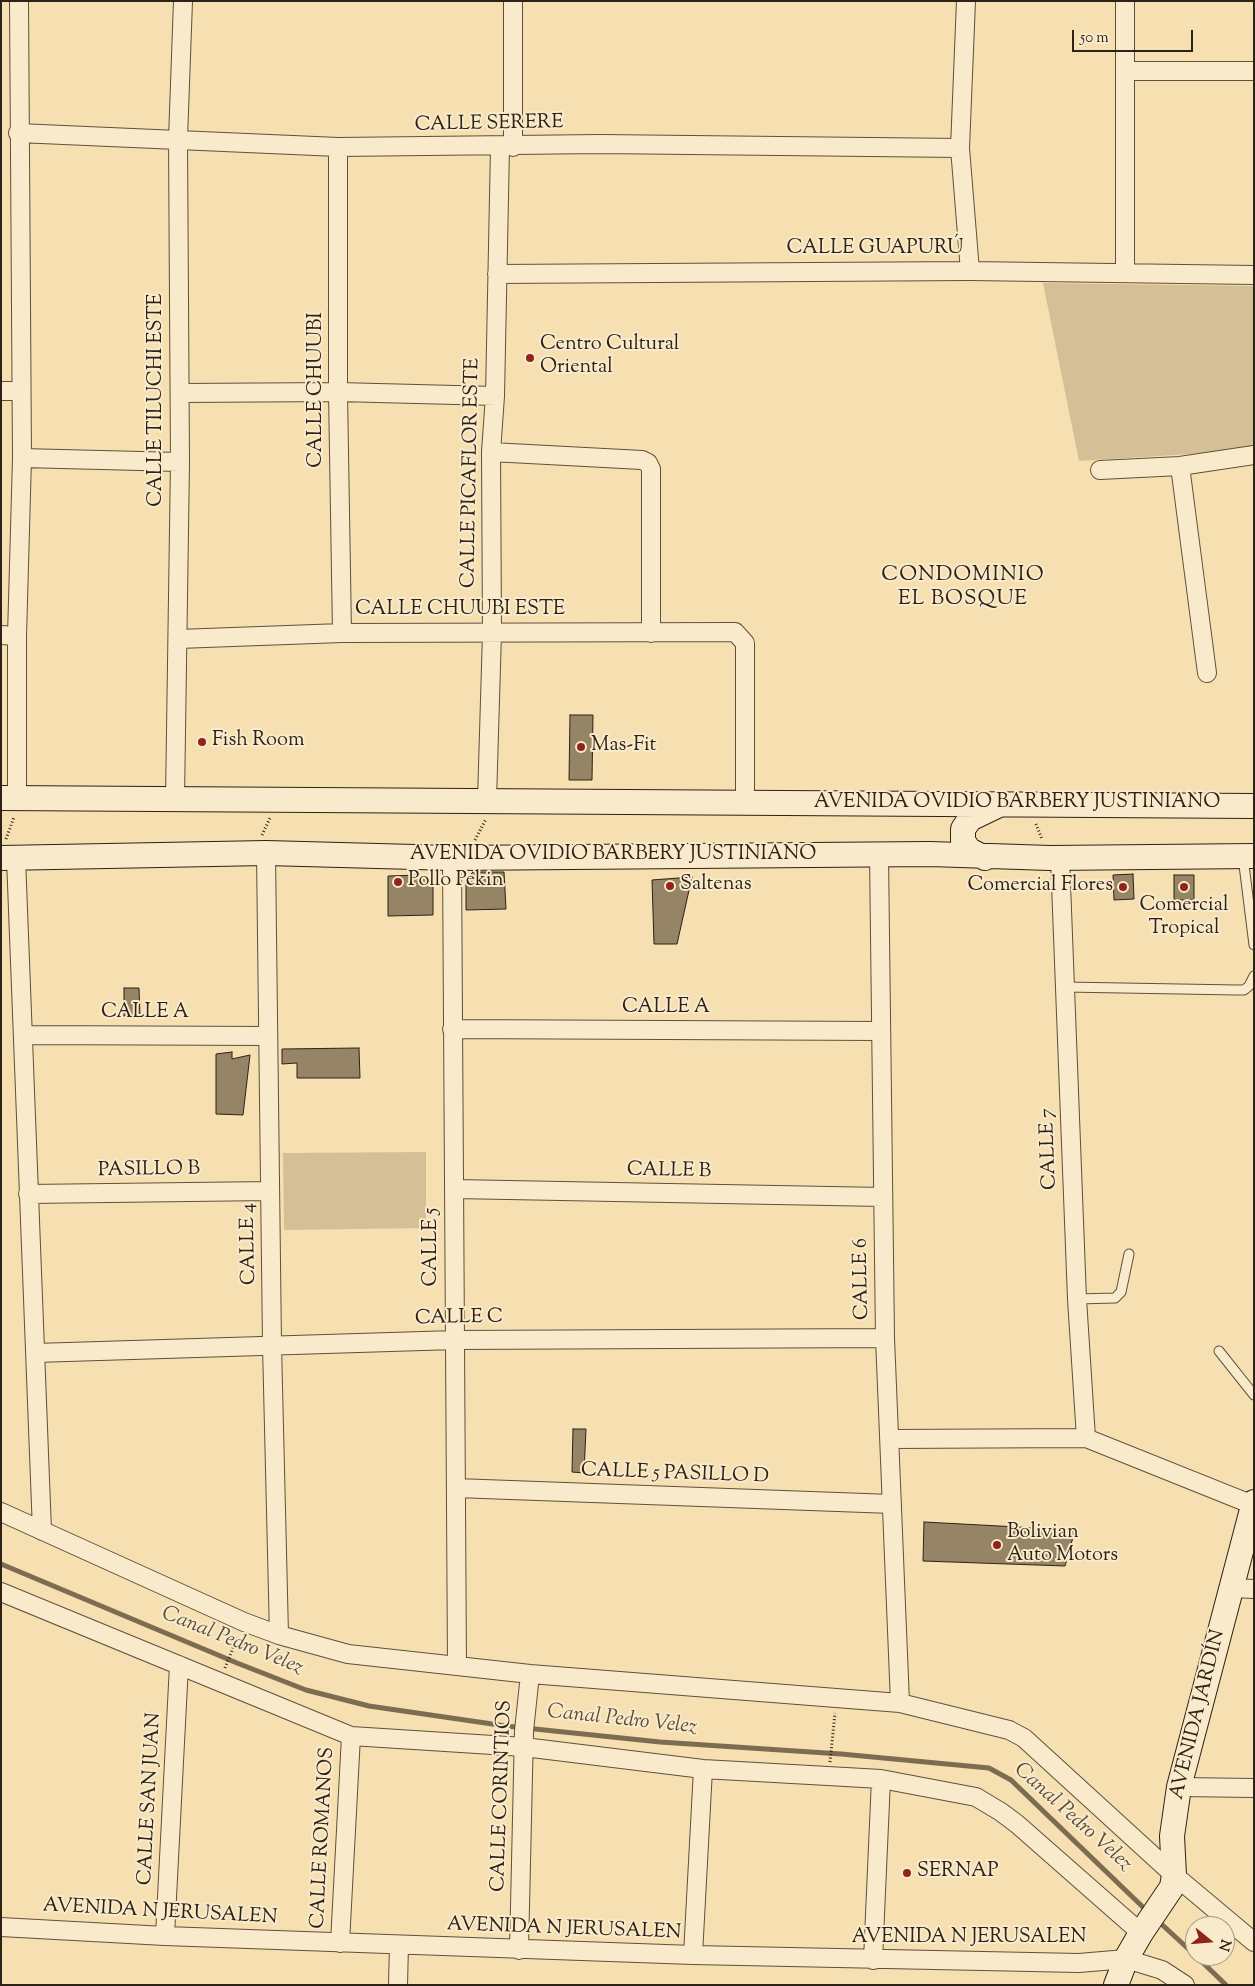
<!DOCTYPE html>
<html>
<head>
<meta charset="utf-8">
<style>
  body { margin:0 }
  #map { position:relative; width:1255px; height:1986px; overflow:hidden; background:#f6dfb0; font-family:"Sorts Mill Goudy",serif }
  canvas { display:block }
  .frame { position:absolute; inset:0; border:2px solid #2c2215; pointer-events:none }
  .north { position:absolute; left:1185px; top:1916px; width:50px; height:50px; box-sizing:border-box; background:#f9eacc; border:1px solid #a79a83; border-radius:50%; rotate:107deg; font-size:14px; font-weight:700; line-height:20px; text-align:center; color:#2c2215 }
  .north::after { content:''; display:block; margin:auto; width:18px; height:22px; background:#8f2418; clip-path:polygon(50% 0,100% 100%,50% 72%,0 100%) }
  .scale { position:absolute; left:1072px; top:30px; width:121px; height:22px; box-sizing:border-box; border:2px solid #2c2215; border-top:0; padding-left:6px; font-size:15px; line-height:18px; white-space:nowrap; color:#2c2215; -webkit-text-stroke:4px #f9eacc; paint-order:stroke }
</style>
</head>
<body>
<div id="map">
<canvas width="1255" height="1986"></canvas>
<div class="frame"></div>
<div class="north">N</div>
<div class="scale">50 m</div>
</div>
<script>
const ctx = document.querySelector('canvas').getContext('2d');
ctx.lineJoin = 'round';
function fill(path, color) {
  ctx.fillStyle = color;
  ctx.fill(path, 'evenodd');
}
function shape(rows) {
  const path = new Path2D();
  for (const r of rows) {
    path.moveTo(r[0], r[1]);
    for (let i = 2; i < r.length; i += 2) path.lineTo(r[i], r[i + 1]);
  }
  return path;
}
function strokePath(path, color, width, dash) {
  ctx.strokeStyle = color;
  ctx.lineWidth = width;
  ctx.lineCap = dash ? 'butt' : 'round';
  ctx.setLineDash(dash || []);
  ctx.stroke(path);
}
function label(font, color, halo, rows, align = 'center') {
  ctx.font = font + ' "Sorts Mill Goudy",serif';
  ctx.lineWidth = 4;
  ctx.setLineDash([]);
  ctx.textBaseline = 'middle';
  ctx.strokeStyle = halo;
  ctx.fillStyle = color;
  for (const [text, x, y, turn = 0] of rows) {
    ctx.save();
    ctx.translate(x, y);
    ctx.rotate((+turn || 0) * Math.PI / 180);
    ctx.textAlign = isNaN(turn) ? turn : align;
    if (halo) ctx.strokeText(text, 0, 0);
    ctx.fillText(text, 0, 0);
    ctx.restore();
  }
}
const green = shape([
  [1043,283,1254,286,1254,450,1079,461],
  [426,1152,426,1228,284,1230,283,1153]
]);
const stream = shape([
  [1,1564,237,1663,306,1690,369,1706,506,1726,660,1742,841,1754,989,1768,1011,1780,1147,1911],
  [1157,1920,1195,1955],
  [1196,1956,1226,1985]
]);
const building = shape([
  [570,715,593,715,592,780,569,780,570,715],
  [473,872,504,872,506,909,466,910,466,879,473,872],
  [1133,874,1134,899,1114,900,1113,875,1133,874],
  [420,875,427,877,433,887,433,915,388,916,388,876,420,875],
  [1174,875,1194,875,1194,900,1174,900,1174,875],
  [692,877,677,944,654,944,652,880,692,877],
  [124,988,139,988,140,1016,124,1016,124,988],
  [359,1048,360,1078,297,1078,297,1063,282,1064,282,1049,359,1048],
  [232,1052,232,1059,250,1055,243,1115,216,1114,216,1054,232,1052],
  [573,1429,586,1429,584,1473,572,1472,573,1429],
  [924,1522,1075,1530,1065,1566,923,1561,924,1522]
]);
const path = shape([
  [1036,824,1042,839],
  [262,835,270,818],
  [6,839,14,817],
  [475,840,486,819],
  [225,1668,238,1636],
  [830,1762,835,1713]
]);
const lane = shape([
  [1243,857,1254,945],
  [1065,987,1237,990,1244,990,1249,986,1254,976],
  [1077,1299,1115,1298,1121,1292,1129,1254],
  [1219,1351,1254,1395]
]);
const street = shape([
  [513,1,513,147],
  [966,1,960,148,970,271],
  [1125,1,1125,273],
  [1127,71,1254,71],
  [18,133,338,147,600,144,960,148],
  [338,147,338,392,342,633],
  [497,274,970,271,1254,275],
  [1,391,21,391],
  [180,393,338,392,495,396],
  [491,452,642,460,648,463,651,469,651,633],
  [22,458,180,462],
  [1180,466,1207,673],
  [1100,470,1180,466,1254,455],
  [1,635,17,636],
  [178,639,342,633,735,632,745,643,745,803],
  [17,798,17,636,22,458,19,1],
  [175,799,180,462,178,139,183,1],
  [487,800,492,633,491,452,495,396,500,147],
  [266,853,272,1345,279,1635],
  [879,855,885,1338,900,1703],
  [16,858,42,1531],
  [452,858,457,1666],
  [1060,858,1077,1299,1086,1438],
  [452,1029,879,1031],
  [23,1035,268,1036],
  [454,1189,883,1197],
  [28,1194,270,1191],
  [35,1353,455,1340,885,1338],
  [890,1439,1086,1438,1253,1505],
  [456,1488,892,1504],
  [1,1512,244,1622,279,1635,348,1654,530,1674,900,1703,1009,1730,1024,1738,1174,1875,1254,1942],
  [1231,1588,1254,1589],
  [1,1592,351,1736,524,1747,703,1769,881,1779,976,1797,1001,1812,1017,1824,1141,1933],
  [1179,1787,1254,1788],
  [1,1927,165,1936,693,1955,1079,1963,1126,1959,1162,1970,1185,1985],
  [165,1936,179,1665],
  [340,1943,351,1736],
  [519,1950,524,1731,530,1674],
  [693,1955,703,1769],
  [873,1960,881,1779],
  [398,1985,399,1945]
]);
const secondary = shape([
  [1,798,1254,806],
  [1,858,266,853,452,858,930,854,1050,858,1254,856],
  [985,858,969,850,963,841,963,829,970,819,997,806],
  [1116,1985,1126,1959,1141,1933,1172,1887,1174,1875,1172,1836,1179,1787,1254,1502]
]);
const markers = [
  [530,358,5,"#8f2418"],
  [202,742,5,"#8f2418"],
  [581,747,5,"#8f2418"],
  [398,882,5,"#8f2418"],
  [670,886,5,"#8f2418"],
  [1123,887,5,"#8f2418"],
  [1184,887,5,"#8f2418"],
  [997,1545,5,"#8f2418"],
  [907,1873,5,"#8f2418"]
];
const streetNames = [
  ["CALLE SERERE",489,125,-1],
  ["CALLE GUAPURÚ",875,250],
  ["CALLE CHUUBI",318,390,-90],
  ["CALLE TILUCHI ESTE",158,400,-90],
  ["CALLE PICAFLOR ESTE",472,473,-89],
  ["CALLE CHUUBI ESTE",460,611],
  ["AVENIDA OVIDIO BARBERY JUSTINIANO",1017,804],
  ["AVENIDA OVIDIO BARBERY JUSTINIANO",613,856],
  ["CALLE A",666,1009],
  ["CALLE A",145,1014],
  ["CALLE 7",1050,1149,-92],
  ["PASILLO B",149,1171,-1],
  ["CALLE B",669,1172,1],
  ["CALLE 4",250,1244,-91],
  ["CALLE 5",433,1247,-90],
  ["CALLE 6",863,1279,-91],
  ["CALLE C",459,1319,-1],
  ["CALLE 5 PASILLO D",675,1475,2],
  ["AVENIDA JARDÍN",1199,1715,-76],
  ["CALLE CORINTIOS",503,1796,-88],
  ["CALLE SAN JUAN",151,1799,-87],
  ["CALLE ROMANOS",324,1838,-87],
  ["AVENIDA N JERUSALEN",160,1913,3],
  ["AVENIDA N JERUSALEN",564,1930,2],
  ["AVENIDA N JERUSALEN",969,1939]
];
const poiNames = [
  ["Centro Cultural",540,346],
  ["Oriental",540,369],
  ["Fish Room",212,742],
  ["Mas-Fit",591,747],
  ["Pollo Pekin",408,882],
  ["Saltenas",680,886],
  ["Comercial Flores",1113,887,"right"],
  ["Comercial",1184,907,"center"],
  ["Tropical",1184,930,"center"],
  ["Bolivian",1007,1534],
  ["Auto Motors",1007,1557],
  ["SERNAP",917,1873]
];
const neighbourhoodNames = [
  ["CONDOMINIO",963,576],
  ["EL BOSQUE",963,600]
];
const waterNames = [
  ["Canal Pedro Velez",232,1642,22],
  ["Canal Pedro Velez",622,1721,6],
  ["Canal Pedro Velez",1072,1818,42]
];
fill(green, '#d4bf96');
strokePath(stream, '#7c6d52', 5);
fill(building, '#958466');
strokePath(building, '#2c2215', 1);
strokePath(lane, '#5e513c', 11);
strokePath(street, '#5e513c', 20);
strokePath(secondary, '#2c2215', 26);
strokePath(path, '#2c2215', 3, [1, 2.5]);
strokePath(lane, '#f9eacc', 9);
strokePath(street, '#f9eacc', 18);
strokePath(secondary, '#f9eacc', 24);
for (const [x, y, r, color] of markers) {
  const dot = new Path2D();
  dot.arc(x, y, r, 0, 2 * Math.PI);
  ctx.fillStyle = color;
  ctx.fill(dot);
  strokePath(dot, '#f9eacc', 2);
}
label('20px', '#2c2215', '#f9eacc', streetNames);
label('20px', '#2c2215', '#f9eacc', poiNames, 'left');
ctx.letterSpacing = '1px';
label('21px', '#2c2215', '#f9eacc', neighbourhoodNames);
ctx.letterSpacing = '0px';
label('italic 21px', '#5b4e39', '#f9eacc', waterNames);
</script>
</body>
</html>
